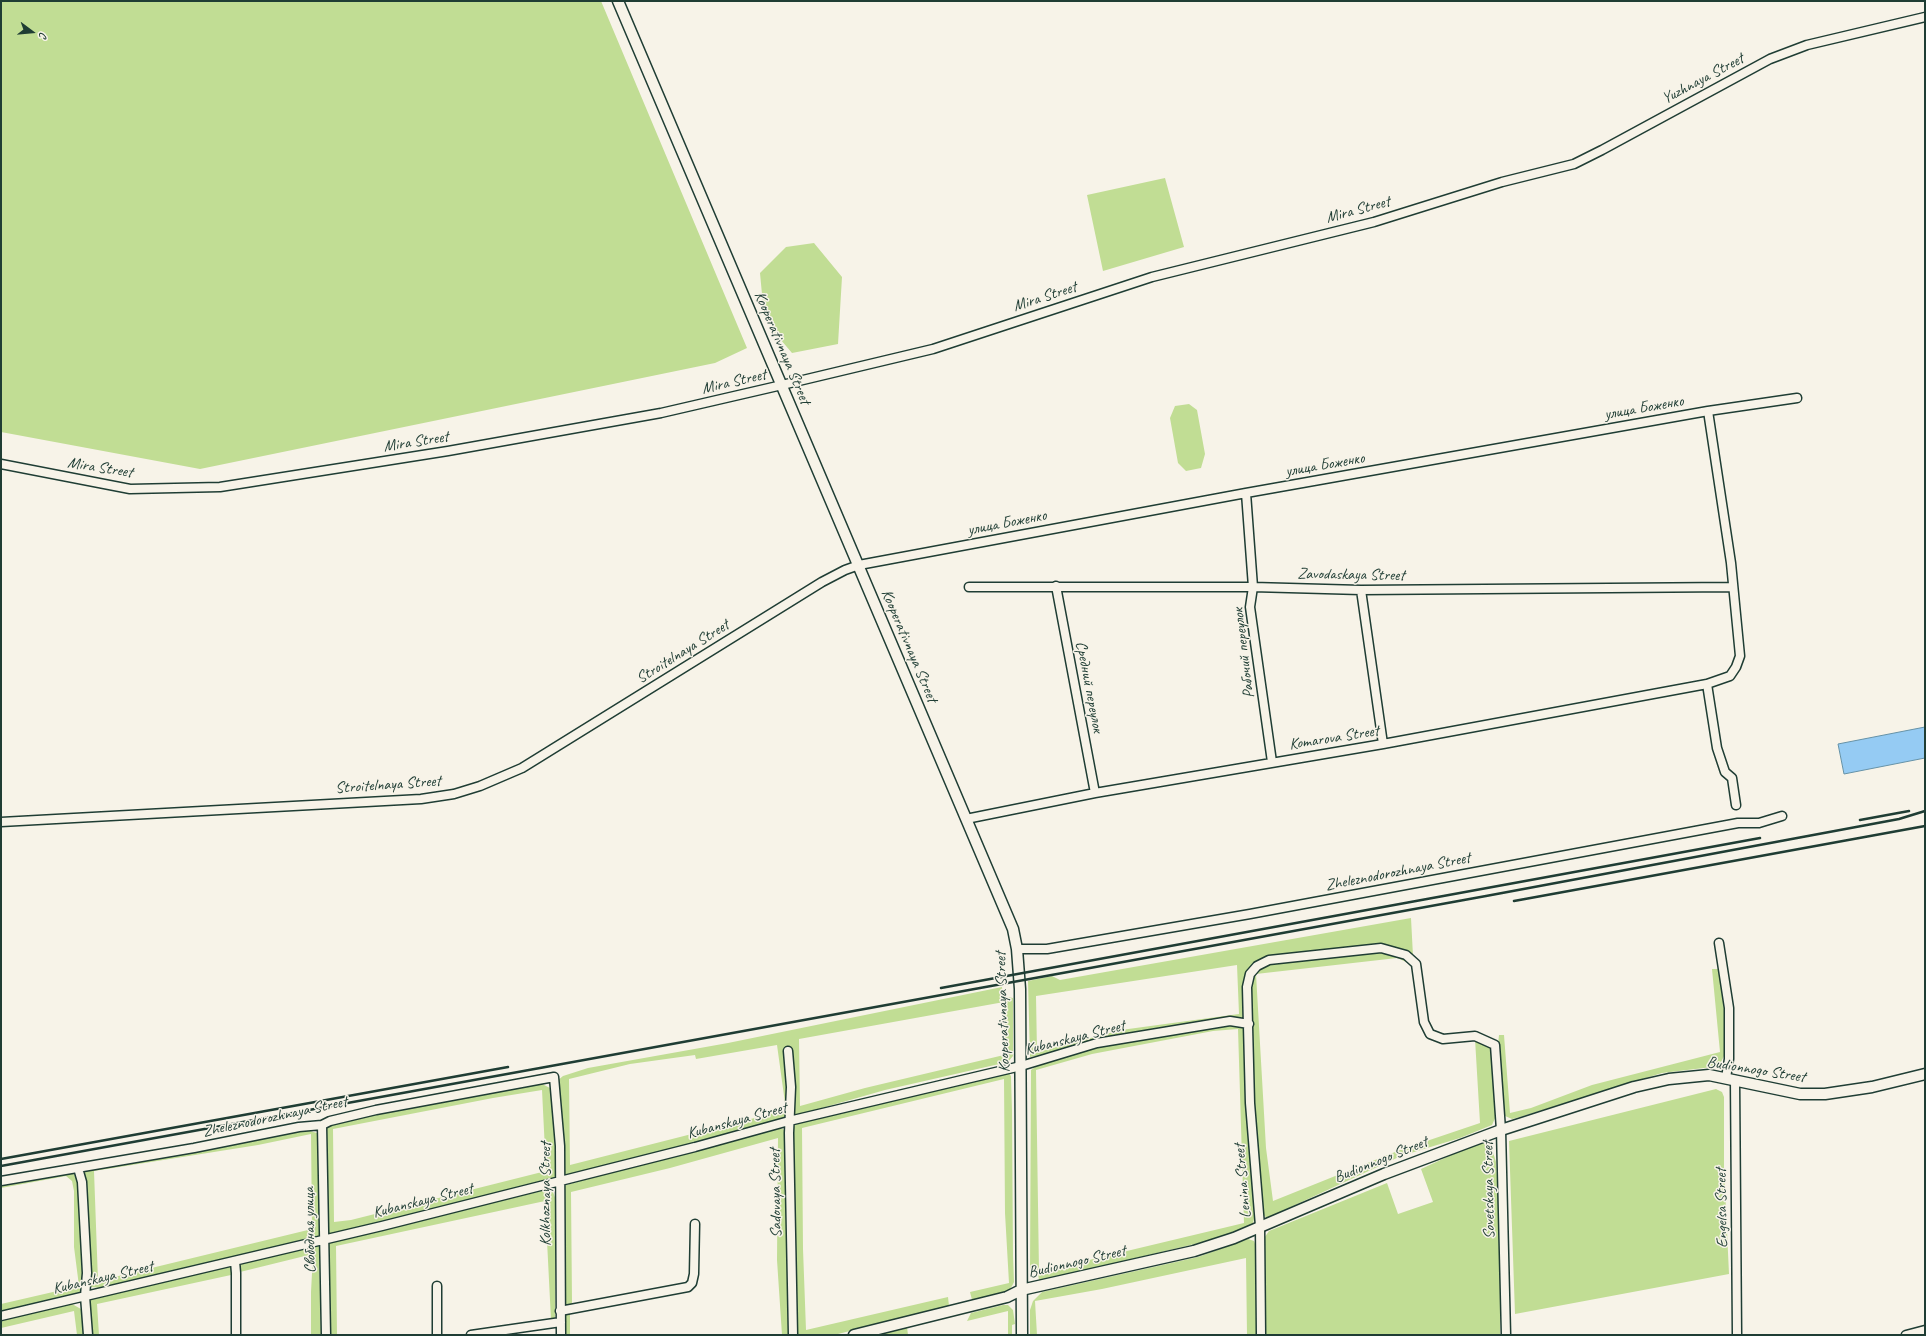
<!DOCTYPE html>
<html>
<head>
<meta charset="utf-8">
<style>
  body { margin:0 }
  #map { position:relative; width:1926px; height:1336px; overflow:hidden; background:#f7f3e8; font-family:Caveat,sans-serif }
  canvas { display:block }
  .frame { position:absolute; inset:0; border:2px solid #1f3d34; pointer-events:none }
  .north { position:absolute; left:12px; top:12px; width:40px; height:40px; -webkit-text-stroke:3px #f7f3e8; paint-order:stroke; rotate:106deg; font-size:11px; font-weight:700; line-height:16px; text-align:center; color:#1f3d34 }
  .north::after { content:''; display:block; margin:auto; width:14px; height:18px; background:#1f3d34; clip-path:polygon(50% 0,100% 100%,50% 72%,0 100%) }
</style>
</head>
<body>
<div id="map">
<canvas width="1926" height="1336"></canvas>
<div class="frame"></div>
<div class="north">С</div>
</div>
<script>
const ctx = document.querySelector('canvas').getContext('2d');
ctx.lineJoin = 'round';
function fill(path, color) {
  ctx.fillStyle = color;
  ctx.fill(path, 'evenodd');
}
function shape(rows) {
  const path = new Path2D();
  for (const r of rows) {
    path.moveTo(r[0], r[1]);
    for (let i = 2; i < r.length; i += 2) path.lineTo(r[i], r[i + 1]);
  }
  return path;
}
function strokePath(path, color, width, dash) {
  ctx.strokeStyle = color;
  ctx.lineWidth = width;
  ctx.lineCap = dash ? 'butt' : 'round';
  ctx.setLineDash(dash || []);
  ctx.stroke(path);
}
function label(font, color, halo, rows, align = 'center') {
  ctx.font = font + ' Caveat,sans-serif';
  ctx.lineWidth = 3;
  ctx.setLineDash([]);
  ctx.textBaseline = 'middle';
  ctx.strokeStyle = halo;
  ctx.fillStyle = color;
  for (const [text, x, y, turn = 0] of rows) {
    ctx.save();
    ctx.translate(x, y);
    ctx.rotate((+turn || 0) * Math.PI / 180);
    ctx.textAlign = isNaN(turn) ? turn : align;
    if (halo) ctx.strokeText(text, 0, 0);
    ctx.fillText(text, 0, 0);
    ctx.restore();
  }
}
const green = shape([
  [1,1,601,1,747,348,715,363,200,469,1,432],
  [1165,178,1184,247,1103,271,1087,195],
  [814,243,842,277,838,344,792,353,775,333,763,305,760,273,786,247],
  [1189,404,1197,410,1205,454,1201,468,1186,471,1178,463,1170,418,1175,406],
  [1411,918,1413,956,1385,946,1358,946,1264,958,1252,966,1246,975,1244,1016,1241,1019,1030,1057,1028,981,1052,976,1060,980],
  [1237,965,1239,1014,1121,1030,1037,1052,1036,996],
  [1385,951,1401,955,1411,964,1397,958,1256,974,1266,1148,1273,1201,1400,1150,1480,1123,1475,1039,1490,1044,1496,1103,1496,1116,1492,1125,1460,1138,1401,1156,1267,1218,1262,1214,1258,1174,1249,993,1252,978,1255,971,1264,965,1276,962],
  [1712,969,1718,969,1725,1006,1727,1050,1720,1064,1712,1067,1662,1073,1520,1117,1512,1119,1505,1116,1502,1109,1497,1054,1499,1035,1504,1035,1510,1113,1531,1108,1592,1085,1720,1052],
  [1002,987,1003,996,1013,998,1013,1056,1008,1062,885,1090,706,1141,569,1175,564,1174,557,1081,563,1076,588,1068,728,1043],
  [1004,1002,1004,1055,865,1088,800,1106,799,1039],
  [777,1045,786,1110,570,1165,569,1079,630,1064,695,1055,696,1059],
  [1231,1024,1242,1026,1246,1032,1255,1215,1253,1223,1250,1227,1220,1238,1039,1281,1038,1273,1030,1273,1031,1070,1038,1065,1083,1049],
  [1238,1029,1244,1223,1039,1272,1036,1070,1092,1054,1213,1031],
  [1007,1071,1011,1076,1012,1111,1013,1256,1014,1282,1012,1286,1009,1290,993,1296,972,1300,970,1292,1009,1283,1005,1213,1004,1079,802,1128,803,1249,806,1330,948,1297,949,1306,834,1335,797,1335,793,1130,795,1125,802,1121],
  [542,1084,550,1088,553,1098,558,1174,556,1178,400,1218,326,1235,325,1128,333,1123,381,1112],
  [542,1090,546,1171,351,1220,334,1222,333,1129,493,1098],
  [1716,1089,1722,1092,1724,1097,1724,1167,1729,1274,1515,1314,1509,1141],
  [778,1128,783,1129,786,1132,791,1335,782,1335,777,1260,778,1138,670,1168,571,1192,572,1302,570,1314,570,1335,565,1335,562,1190,566,1185],
  [303,1129,317,1133,319,1139,321,1236,138,1280,101,1288,91,1287,89,1280,83,1171],
  [311,1134,312,1229,98,1281,94,1171,258,1145],
  [1483,1143,1492,1149,1496,1162,1500,1220,1500,1335,1265,1335,1262,1241,1269,1231,1387,1183,1398,1214,1433,1202,1421,1169,1473,1145],
  [72,1172,76,1177,79,1189,84,1247,84,1290,77,1295,1,1313,1,1304,79,1286,74,1247,74,1191,72,1181,66,1176,1,1188,1,1183],
  [550,1189,553,1192,556,1200,555,1320,551,1320,545,1201,336,1246,337,1335,330,1335,328,1243],
  [1248,1239,1254,1241,1256,1246,1256,1335,1247,1335,1246,1258,1102,1289,1035,1301,1037,1335,1030,1335,1030,1310,1033,1301,1042,1292,1198,1257],
  [319,1245,321,1335,311,1335,311,1292,313,1254,240,1272,240,1267,242,1263],
  [233,1265,233,1335,231,1275,97,1304,99,1335,92,1335,88,1300,92,1297],
  [72,1304,81,1309,85,1335,77,1335,74,1311,1,1328,1,1320],
  [1003,1305,1008,1305,1013,1310,1015,1324,1012,1325,1012,1335,1008,1335,1008,1311,967,1321,971,1313],
  [907,1327,908,1335,875,1335]
]);
const water = shape([
  [1925,727,1925,758,1844,774,1838,744,1925,727]
]);
const minor = shape([
  [1,464,130,489,220,487,448,451,661,413,782,385,933,349,1152,277,1374,222,1502,182,1574,164,1602,150,1770,59,1807,45,1925,17],
  [1246,493,1253,587,1250,607,1272,762],
  [1056,586,1095,793],
  [969,587,1253,587,1361,590,1733,587],
  [1361,590,1383,744],
  [1707,684,1717,748,1725,772,1732,778,1736,805],
  [966,819,1095,793,1383,744,1707,684,1730,676,1736,667,1740,656,1731,563,1708,411],
  [1,822,421,799,454,794,480,786,522,768,822,582,845,570,859,565,1246,493,1708,411,1797,398],
  [1719,943,1729,1008,1729,1059,1726,1078],
  [1017,949,1047,949,1250,914,1738,823,1759,823,1782,816],
  [788,1051,791,1087,789,1133,793,1335],
  [1735,1080,1737,1335],
  [322,1125,326,1335],
  [78,1168,82,1182,87,1273,85,1296,88,1335],
  [1,1181,194,1148,299,1127,322,1125,330,1121,376,1110,554,1077,560,1146,561,1335],
  [235,1261,236,1273,236,1335],
  [437,1286,437,1335],
  [560,1311,688,1287,692,1283,694,1274,695,1224],
  [1,1316,382,1226,695,1147,789,1121,1021,1066,1097,1043,1230,1021,1249,1024],
  [471,1335,561,1322],
  [1261,1335,1260,1226,1250,1103,1247,987,1250,974,1257,966,1269,960,1381,948,1406,955,1416,964,1424,1022,1430,1034,1443,1039,1475,1036,1495,1045,1501,1130,1506,1335],
  [1906,1335,1925,1330]
]);
const tertiary = shape([
  [618,1,1013,929,1017,949,1020,989,1022,1335],
  [854,1335,1007,1297,1021,1290,1194,1251,1234,1238,1384,1174,1501,1130,1634,1087,1669,1079,1709,1075,1800,1094,1825,1094,1872,1087,1925,1074]
]);
const rail = shape([
  [1860,820,1909,811],
  [1514,901,1925,826],
  [941,988,1760,838],
  [1,1159,508,1067],
  [1,1166,1486,896,1899,819,1925,811]
]);
const streetNames = [
  ["Yuzhnaya Street",1703,79,-28],
  ["Mira Street",1358,210,-15],
  ["Mira Street",1045,297,-18],
  ["Kooperativnaya Street",782,348,67],
  ["Mira Street",734,382,-13],
  ["улица Боженко",1644,408,-10],
  ["Mira Street",416,442,-9],
  ["улица Боженко",1325,465,-10],
  ["Mira Street",100,468,9],
  ["улица Боженко",1007,523,-11],
  ["Zavodaskaya Street",1351,575,1],
  ["Kooperativnaya Street",909,646,67],
  ["Stroitelnaya Street",683,652,-32],
  ["Рабочий переулок",1244,653,-97],
  ["Средний переулок",1089,687,79],
  ["Komarova Street",1334,738,-9],
  ["Stroitelnaya Street",388,785,-4],
  ["Zheleznodorozhnaya Street",1398,872,-11],
  ["Kooperativnaya Street",1003,1012,-92],
  ["Kubanskaya Street",1075,1038,-14],
  ["Budionnogo Street",1756,1070,9],
  ["Zheleznodorozhnaya Street",275,1117,-12],
  ["Kubanskaya Street",737,1121,-15],
  ["Budionnogo Street",1381,1160,-22],
  ["Lenina Street",1243,1181,-95],
  ["Sovetskaya Street",1489,1190,-91],
  ["Sadovaya Street",776,1193,-91],
  ["Kolkhoznaya Street",546,1194,-90],
  ["Kubanskaya Street",423,1201,-14],
  ["Engelsa Street",1722,1208,-91],
  ["Свободная улица",310,1230,-91],
  ["Budionnogo Street",1077,1262,-13],
  ["Kubanskaya Street",103,1278,-13]
];
fill(green, '#c1dd94');
fill(water, '#95cbf3');
strokePath(water, '#6692a7', 1);
strokePath(minor, '#1f3d34', 11);
strokePath(tertiary, '#1f3d34', 13);
strokePath(minor, '#f7f3e8', 8);
strokePath(tertiary, '#f7f3e8', 10);
strokePath(rail, '#1f3d34', 2.5);
label('16px', '#1f3d34', '#f7f3e8', streetNames);
</script>
</body>
</html>
